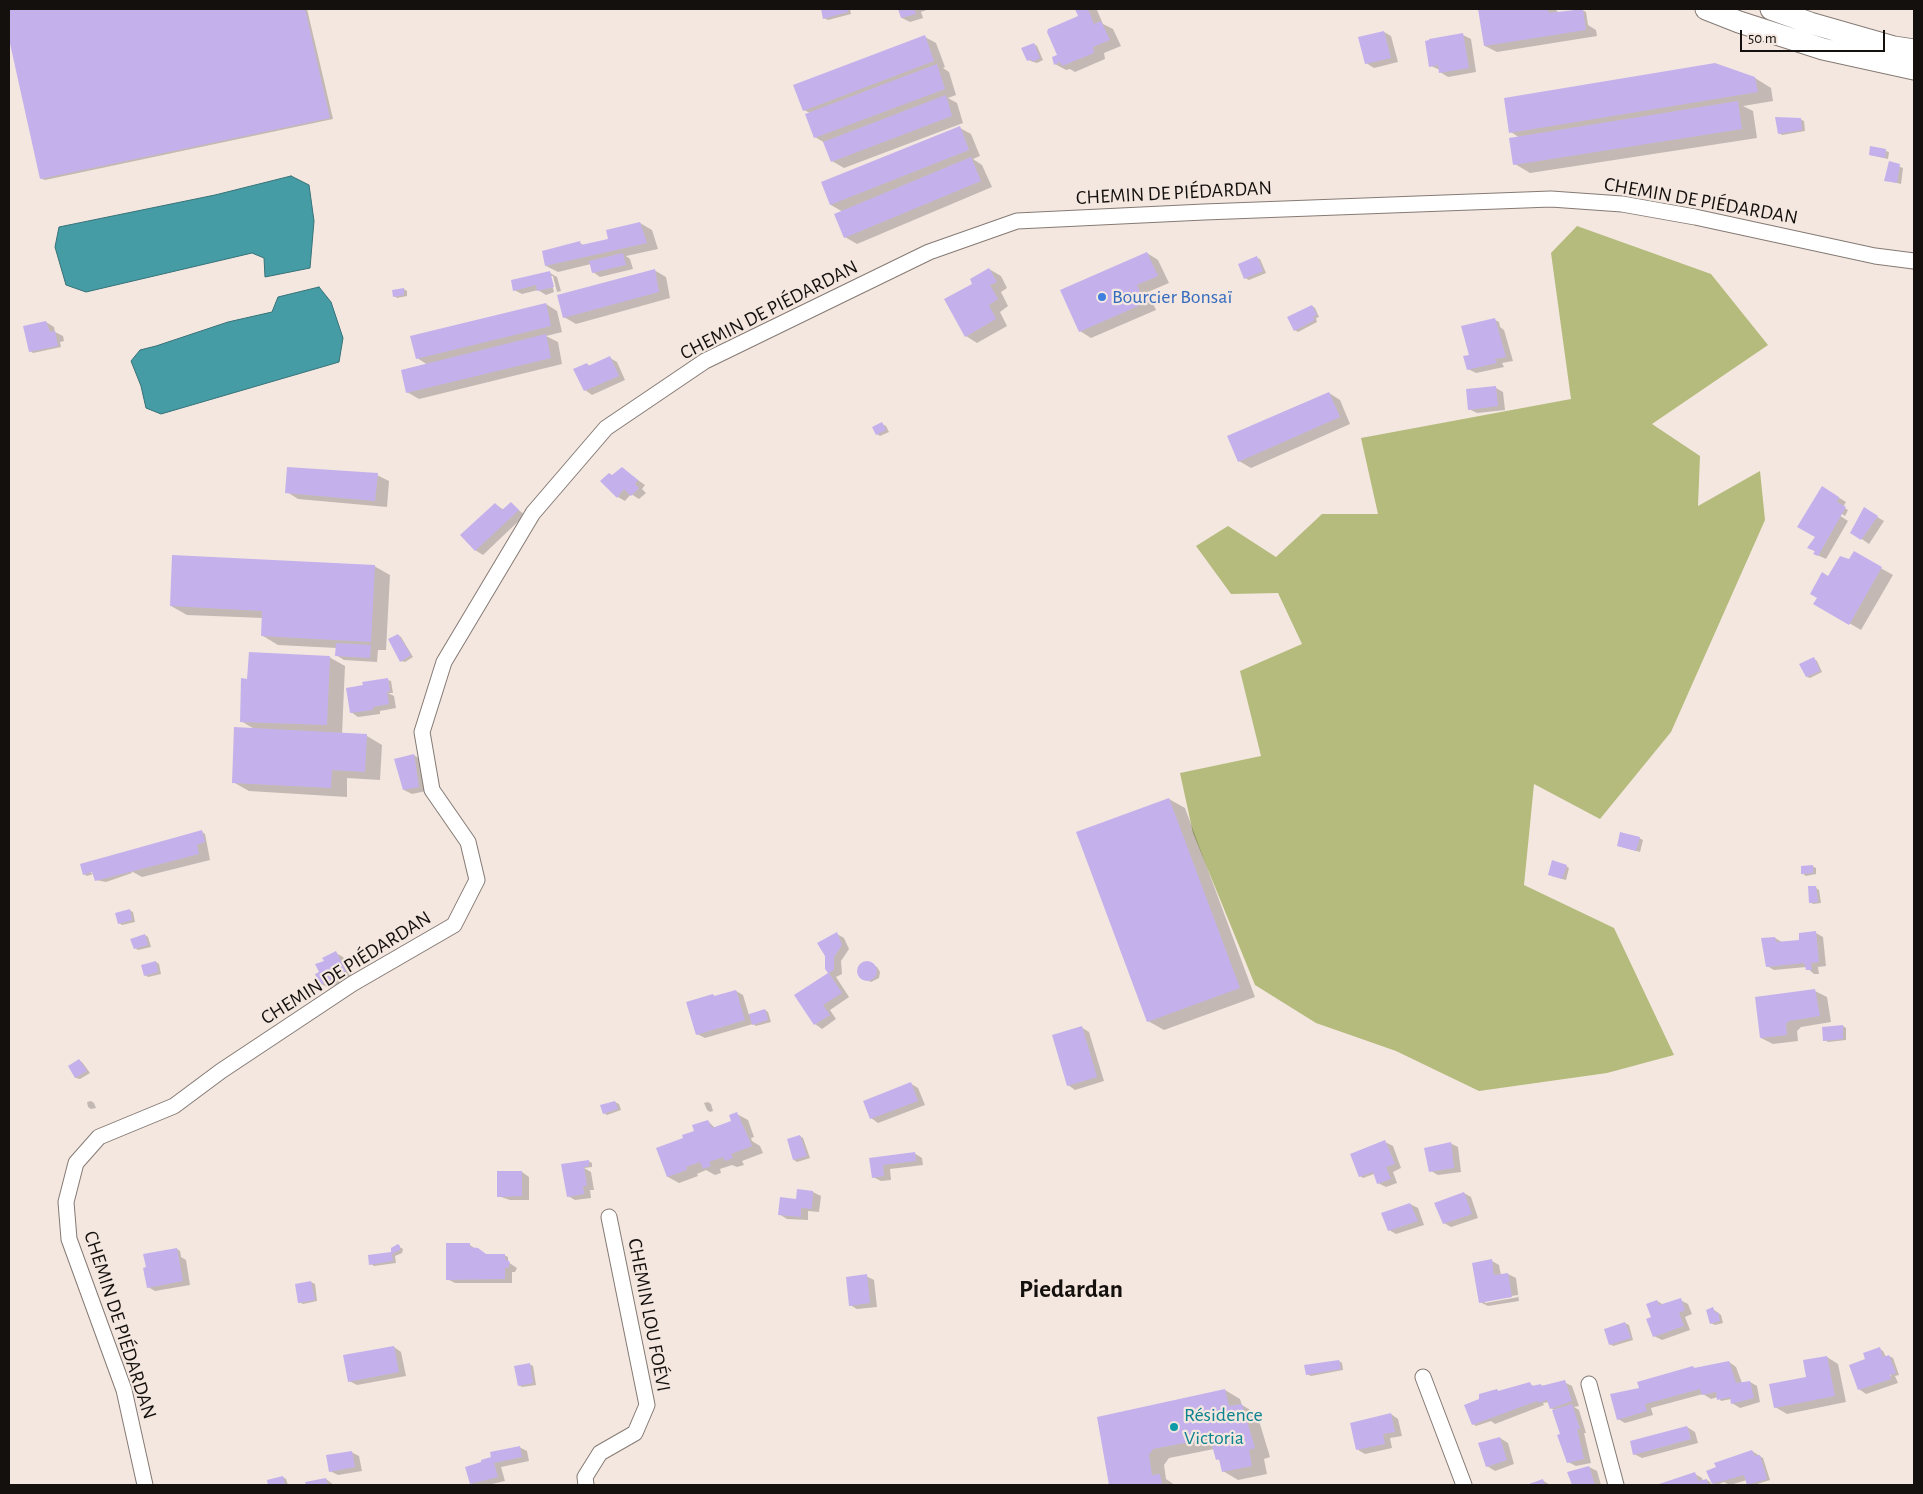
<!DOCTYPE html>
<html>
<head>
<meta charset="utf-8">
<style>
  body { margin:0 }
  #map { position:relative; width:1923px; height:1494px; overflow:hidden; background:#f4e7e0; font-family:"Alegreya Sans",sans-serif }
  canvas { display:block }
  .frame { position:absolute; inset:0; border:10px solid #14100e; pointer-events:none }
  .scale { position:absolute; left:1740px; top:30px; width:145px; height:22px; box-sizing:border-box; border:2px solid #14100e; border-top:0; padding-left:6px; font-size:15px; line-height:18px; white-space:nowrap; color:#14100e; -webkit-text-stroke:4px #f4e7e0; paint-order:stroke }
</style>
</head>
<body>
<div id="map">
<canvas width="1923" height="1494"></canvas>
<div class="frame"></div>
<div class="scale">50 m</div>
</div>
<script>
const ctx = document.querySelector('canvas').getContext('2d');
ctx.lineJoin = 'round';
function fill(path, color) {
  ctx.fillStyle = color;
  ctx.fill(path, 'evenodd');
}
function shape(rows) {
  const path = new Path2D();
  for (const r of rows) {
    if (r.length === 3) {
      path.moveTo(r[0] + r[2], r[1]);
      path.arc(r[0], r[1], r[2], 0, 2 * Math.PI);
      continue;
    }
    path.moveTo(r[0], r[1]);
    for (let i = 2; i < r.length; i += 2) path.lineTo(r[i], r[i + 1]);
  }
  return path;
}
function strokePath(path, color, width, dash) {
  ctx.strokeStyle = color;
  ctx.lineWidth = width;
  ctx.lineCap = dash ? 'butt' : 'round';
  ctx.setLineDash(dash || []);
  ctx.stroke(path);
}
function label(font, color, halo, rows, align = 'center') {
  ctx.font = font + ' "Alegreya Sans",sans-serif';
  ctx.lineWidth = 4.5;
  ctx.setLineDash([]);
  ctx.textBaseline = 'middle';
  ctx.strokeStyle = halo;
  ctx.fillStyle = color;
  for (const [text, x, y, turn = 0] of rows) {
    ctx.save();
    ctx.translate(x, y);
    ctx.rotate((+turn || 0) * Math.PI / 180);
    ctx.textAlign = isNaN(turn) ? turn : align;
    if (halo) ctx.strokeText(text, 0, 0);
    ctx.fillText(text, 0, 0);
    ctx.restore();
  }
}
const forest = shape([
  [1577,226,1711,274,1768,345,1652,424,1700,456,1698,506,1760,471,1765,520,1671,732,1600,819,1534,784,1524,885,1614,928,1674,1055,1607,1073,1479,1091,1396,1051,1316,1023,1255,985,1193,833,1180,773,1261,756,1240,671,1302,644,1278,593,1231,594,1196,546,1228,526,1276,557,1322,514,1378,514,1361,438,1571,399,1551,253]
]);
const water = shape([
  [291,176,309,185,314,221,310,268,265,277,264,258,252,253,86,292,66,285,55,247,59,227,215,195,291,176],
  [319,287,331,302,343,338,339,362,161,414,146,408,141,386,131,361,140,350,156,346,228,322,272,312,278,297,319,287]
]);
const shadow = shape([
  [9,9,307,9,333,119,45,180,42,179,9,33],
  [822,9,850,9,851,14,828,20,824,18],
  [899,9,929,9,921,12,923,18,910,22,902,18],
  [1076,9,1097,10,1103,24,1113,29,1121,46,1104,53,1105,59,1075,72,1070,69,1066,70,1055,64,1079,17],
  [1479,9,1555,9,1559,13,1582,10,1586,12,1588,25,1596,30,1597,36,1497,52,1485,46],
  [1384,32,1391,36,1398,62,1374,68,1366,63],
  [1463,35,1471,39,1476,72,1448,77,1440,72,1440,70,1431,66],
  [925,37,936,43,945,67,943,68,949,72,956,95,948,98,957,103,963,123,844,168,832,161,825,143,815,137,810,113,804,110],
  [1034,44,1037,46,1043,60,1037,63,1028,60],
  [1755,78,1771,88,1773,101,1743,106,1753,111,1757,138,1530,173,1515,164,1520,138,1511,132],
  [1800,119,1804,121,1805,131,1782,135,1779,133],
  [960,128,971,134,980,156,973,159,982,165,992,187,857,244,845,237,843,212,831,205,823,183],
  [1886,151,1889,152,1888,159,1870,155],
  [1889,163,1903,168,1901,184,1885,180],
  [640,223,652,230,658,249,626,256,630,259,633,269,600,277,593,272,591,264,558,272,546,266,580,243,585,246,609,239],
  [1147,253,1158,260,1169,283,1148,292,1156,310,1091,338,1080,331],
  [1257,258,1260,259,1266,273,1249,280,1245,278],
  [989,269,1001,276,1007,288,1001,292,1008,306,1000,312,1007,326,977,343,966,336,973,284],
  [654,270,666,277,670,298,576,324,564,317],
  [550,273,557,277,561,291,557,292,553,276,550,276,554,292,546,295,538,290,522,294,514,290],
  [404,289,407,291,407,296,397,298,394,296],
  [546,304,557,311,562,332,546,336,558,342,562,364,419,399,407,392,428,365,417,358],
  [1312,306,1315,308,1319,317,1316,318,1317,322,1298,332,1295,330],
  [1495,320,1499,322,1500,327,1504,330,1513,361,1502,363,1504,367,1476,373,1468,369,1471,356],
  [46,322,54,327,55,332,63,336,64,341,60,342,61,347,33,353,30,351],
  [610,358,617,362,625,380,592,395,585,390,587,364,590,366],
  [1496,388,1503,392,1505,410,1477,413,1469,409],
  [1329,393,1340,400,1350,424,1251,468,1239,461],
  [882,424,886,426,889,432,880,436,877,434],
  [622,469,645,485,642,489,646,493,639,499,631,494,625,501,618,497,612,477],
  [377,475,389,481,387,507,298,499,287,492],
  [1830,492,1846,502,1843,507,1848,510,1845,516,1839,512,1839,515,1848,521,1826,559,1815,554,1816,552,1809,548,1816,537],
  [495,504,504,510,511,504,525,515,483,555,475,550],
  [1864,509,1884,521,1869,544,1852,532],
  [1854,553,1893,575,1861,630,1815,603,1829,578,1850,561],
  [374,566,390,575,386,650,378,650,377,662,344,660,336,655,337,648,278,645,263,636,263,618,187,615,171,606],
  [398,635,401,637,413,657,405,662,401,661],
  [329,657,345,666,342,734,367,736,382,745,380,780,347,778,347,797,249,791,233,782,256,730,241,721,249,680],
  [1814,659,1817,661,1822,672,1810,678,1807,677],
  [388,680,391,681,393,693,388,693,394,696,396,708,380,711,380,714,358,717,351,712],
  [414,755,421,760,426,791,412,794,404,790],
  [1169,799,1185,808,1255,997,1164,1030,1148,1021],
  [202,832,205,834,210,860,142,877,131,871,132,873,106,882,96,880,94,871,89,871,93,874,87,876,84,874,81,864],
  [1639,838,1643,840,1640,852,1618,846],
  [1566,866,1569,868,1566,880,1552,876],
  [1812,866,1816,868,1816,874,1806,876,1803,874],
  [1816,888,1819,890,1821,903,1813,904,1810,902],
  [129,910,133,912,135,922,122,925,119,923],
  [1816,933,1823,937,1826,966,1818,967,1819,974,1814,974,1806,967,1774,970,1767,966,1775,938,1782,942,1801,941],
  [837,934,844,938,849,949,841,961,842,974,836,977,849,997,830,1010,836,1019,822,1029,815,1024,796,996,829,974,826,969],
  [145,935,148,937,151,947,138,950,135,948],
  [336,953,343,957,353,977,329,988,321,984,321,973,325,961],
  [156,962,159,964,161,974,148,977,145,975],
  [867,963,877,967,880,972,879,978,871,982,862,978,859,970,862,965],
  [736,991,743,995,749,1015,765,1010,768,1012,771,1022,756,1026,753,1024,705,1038,697,1034,713,995,716,997],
  [1815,991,1827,997,1831,1022,1801,1027,1797,1031,1798,1041,1773,1044,1761,1038],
  [1843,1026,1846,1028,1846,1040,1828,1042,1825,1040],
  [1081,1027,1089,1032,1104,1081,1075,1090,1068,1085],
  [79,1060,82,1062,90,1073,80,1079,76,1078,69,1067],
  [910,1083,918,1088,925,1105,878,1123,871,1118],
  [91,1101,94,1103,96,1108,91,1109,88,1107,87,1102],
  [615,1102,619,1104,621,1110,607,1115,604,1113],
  [708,1102,711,1104,713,1111,710,1112,707,1110,704,1103],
  [737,1114,748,1120,754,1137,751,1138,752,1141,760,1146,763,1153,742,1161,744,1165,737,1167,732,1165,720,1169,721,1173,715,1175,706,1170,697,1174,698,1176,679,1183,668,1177,684,1139,708,1121,715,1128,732,1122],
  [800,1136,803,1138,810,1158,797,1162,794,1160],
  [1385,1142,1393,1146,1401,1168,1393,1172,1397,1183,1386,1187,1378,1183,1374,1174,1363,1178,1360,1176],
  [1450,1143,1458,1147,1461,1172,1438,1175,1431,1171],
  [914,1153,922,1158,923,1165,890,1169,891,1180,881,1181,873,1177,871,1159],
  [588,1161,592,1163,592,1167,584,1168,591,1172,594,1190,590,1190,591,1198,575,1200,568,1196,563,1165],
  [522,1172,529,1177,529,1200,510,1200,498,1196],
  [798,1190,813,1192,821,1196,819,1212,808,1211,808,1220,787,1219,779,1214,797,1200],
  [1464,1193,1471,1197,1478,1218,1451,1227,1444,1223],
  [1410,1204,1418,1208,1424,1225,1396,1234,1389,1230],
  [470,1245,473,1247,473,1249,487,1255,504,1255,508,1257,508,1262,517,1268,515,1272,512,1272,512,1283,455,1283,447,1279],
  [398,1246,403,1249,402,1253,395,1256,396,1263,374,1266,371,1264,392,1253],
  [177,1249,180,1251,181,1257,186,1260,190,1285,155,1291,148,1287],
  [1492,1261,1499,1265,1501,1275,1508,1274,1516,1278,1519,1301,1488,1306,1480,1302],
  [1518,1295,1519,1297,1485,1303,1485,1300],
  [866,1276,874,1280,877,1307,857,1309,850,1305],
  [311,1282,315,1284,317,1301,303,1304,299,1302],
  [1680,1300,1688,1304,1692,1314,1685,1317,1690,1330,1662,1340,1654,1336,1653,1317,1657,1301,1664,1305],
  [1713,1309,1721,1315,1723,1323,1715,1325,1711,1323],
  [1625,1323,1629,1325,1633,1340,1613,1346,1610,1344],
  [394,1347,401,1352,406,1376,357,1385,349,1381],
  [1880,1349,1883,1351,1886,1357,1889,1356,1893,1358,1899,1375,1895,1376,1898,1383,1866,1394,1859,1389,1867,1360],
  [1885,1359,1891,1376,1889,1377],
  [1827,1357,1838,1364,1846,1402,1787,1414,1775,1407,1807,1378],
  [1339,1361,1342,1363,1343,1370,1311,1376,1307,1374],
  [1729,1362,1736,1367,1742,1383,1750,1382,1757,1386,1760,1402,1740,1408,1732,1403,1731,1399,1721,1401,1718,1397,1711,1399,1703,1394,1651,1408,1653,1415,1625,1423,1618,1419,1640,1389,1693,1367,1697,1369],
  [529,1364,533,1366,536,1385,522,1387,519,1385],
  [1564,1382,1572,1386,1579,1406,1574,1407,1579,1410,1586,1433,1584,1433,1591,1463,1576,1466,1568,1462,1556,1411,1551,1408,1549,1402,1543,1403,1544,1405,1495,1424,1491,1421,1476,1426,1473,1424,1479,1400,1497,1390,1500,1392,1530,1384,1535,1387,1541,1385,1544,1386],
  [1225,1390,1240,1399,1242,1405,1257,1414,1270,1457,1264,1459,1267,1474,1238,1480,1223,1471,1221,1461,1217,1459,1214,1449,1169,1458,1164,1465,1166,1479,1175,1485,1110,1485,1098,1418],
  [1391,1414,1398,1419,1402,1436,1390,1438,1392,1448,1365,1454,1358,1450],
  [1687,1427,1695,1432,1698,1443,1642,1458,1634,1454],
  [1500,1438,1508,1443,1514,1464,1495,1471,1487,1466],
  [519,1447,527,1451,529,1461,501,1467,505,1481,488,1485,474,1485,471,1483,483,1463],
  [1752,1451,1763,1458,1770,1480,1754,1485,1748,1484,1747,1480,1730,1485,1724,1482,1716,1485,1713,1483],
  [351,1452,359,1456,362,1471,338,1475,330,1471],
  [1589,1467,1597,1471,1601,1485,1573,1485,1569,1473],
  [1695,1474,1702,1478,1703,1481,1707,1480,1710,1482,1711,1485,1659,1485],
  [283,1477,286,1479,288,1485,270,1485,269,1481],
  [326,1479,334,1485,307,1485,307,1483],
  [1542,1480,1550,1485,1529,1485]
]);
const building = shape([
  [9,9,305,9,330,118,40,179,9,39],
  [821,9,848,9,848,12,823,19],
  [898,9,914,9,916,14,901,18],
  [1075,9,1088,9,1094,24,1101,21,1110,40,1093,47,1094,53,1062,66,1060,62,1054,65,1052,57,1057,55,1047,32,1048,29,1078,16],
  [1478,9,1548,9,1549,13,1583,9,1586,30,1484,46],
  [1384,31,1391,58,1365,64,1358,37],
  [1463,33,1469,68,1439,73,1438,65,1429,67,1425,41,1429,40,1429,39],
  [925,35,934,61,803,111,793,85],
  [1034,43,1040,58,1032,62,1031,59,1027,61,1021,48],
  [1715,63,1755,77,1758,92,1509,133,1504,98],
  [937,64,945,89,814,138,805,114],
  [946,95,952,116,831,162,823,142],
  [1738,101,1742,129,1513,165,1509,138],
  [1775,117,1801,118,1802,130,1778,134],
  [960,126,969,150,830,205,821,182],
  [1870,146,1886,149,1885,158,1869,155],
  [971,157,981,181,844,238,834,214],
  [1889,161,1900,164,1897,183,1884,181],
  [640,222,647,243,545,266,542,251,580,241,581,245,608,239,606,230],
  [1147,252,1158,276,1137,285,1145,303,1079,332,1060,290],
  [623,253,626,265,592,273,589,261],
  [1257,256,1263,271,1244,279,1238,264],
  [989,268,997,282,990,285,998,299,989,305,996,319,965,337,944,299,972,284,970,279],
  [655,269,659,292,563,318,557,295],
  [550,271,554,287,537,291,536,285,513,291,511,280],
  [404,288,404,295,393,297,392,290],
  [546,303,551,326,416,359,410,336],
  [1312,305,1317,315,1313,317,1315,320,1294,331,1287,317],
  [1495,318,1506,357,1495,359,1497,363,1467,370,1463,356,1469,355,1461,326],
  [46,321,50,332,55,331,58,346,29,352,23,326],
  [546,334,551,358,406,393,401,370],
  [610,356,619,376,584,391,573,369,587,363,588,366],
  [1496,386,1498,406,1468,410,1466,389],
  [1329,392,1340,417,1238,462,1227,436],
  [882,422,886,430,876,435,872,427],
  [287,467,378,473,375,501,285,493],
  [622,467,638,480,635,484,639,488,631,496,624,489,617,498,600,481,609,473,612,475],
  [1822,486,1839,497,1837,502,1846,507,1818,556,1813,554,1815,551,1807,548,1815,537,1797,527],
  [511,502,519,510,475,551,460,535,495,503,502,510],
  [1864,507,1878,516,1861,540,1850,533],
  [1854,551,1882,567,1849,625,1813,604,1817,598,1810,594,1822,572,1828,576,1840,556,1849,559],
  [172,555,375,565,371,642,261,636,262,611,170,606],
  [398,634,411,655,400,662,388,639],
  [336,643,371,645,370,658,335,656],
  [249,652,330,656,327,725,240,722,241,678,247,679],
  [1814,657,1820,671,1806,677,1799,664],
  [388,678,390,691,387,692,389,704,373,707,373,710,350,713,346,688,363,685,362,682],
  [234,727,367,734,365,772,332,770,331,788,232,783],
  [414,754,419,787,403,790,394,759],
  [1169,798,1240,988,1147,1022,1076,832],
  [202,830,205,842,197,845,199,854,95,881,92,872,83,875,80,864],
  [1620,832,1640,837,1636,851,1617,846],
  [1552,860,1567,865,1562,879,1548,875],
  [1813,865,1813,873,1801,874,1801,866],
  [1808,886,1816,886,1818,902,1809,903],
  [130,909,132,920,118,924,115,913],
  [1816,931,1819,962,1811,963,1812,970,1806,970,1804,963,1766,967,1761,938,1775,937,1776,942,1799,940,1799,933],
  [837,932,842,945,834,957,834,970,829,973,842,993,823,1005,830,1015,814,1025,794,995,828,973,825,969,825,956,817,943],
  [145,934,148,945,134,949,130,939],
  [336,951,346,972,320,985,315,974,319,972,315,964,324,961,322,958],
  [156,961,158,972,144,976,141,965],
  [867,971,10],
  [1815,989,1820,1016,1789,1021,1786,1024,1787,1035,1760,1038,1755,997],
  [736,990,745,1020,696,1035,686,1002,713,994,714,996],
  [765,1009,768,1020,752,1025,749,1014],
  [1843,1025,1843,1039,1823,1041,1822,1027],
  [1082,1026,1097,1077,1067,1086,1052,1035],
  [79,1059,87,1071,75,1078,68,1066],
  [911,1082,918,1101,870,1119,863,1101],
  [615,1101,618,1109,603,1114,600,1105],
  [737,1112,752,1146,731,1154,733,1158,725,1161,723,1157,709,1162,711,1166,703,1169,700,1162,686,1167,687,1170,667,1177,656,1148,683,1138,682,1135,694,1131,692,1125,708,1120,712,1128,731,1121,729,1115],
  [800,1135,807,1156,793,1160,787,1139],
  [1385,1140,1395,1164,1386,1167,1391,1179,1377,1184,1373,1172,1359,1177,1350,1154],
  [1451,1142,1454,1168,1429,1172,1424,1148],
  [915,1152,916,1161,883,1165,884,1176,872,1178,869,1158],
  [589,1160,589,1166,584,1167,587,1186,583,1186,584,1194,567,1197,561,1164],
  [497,1171,522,1171,522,1196,497,1197],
  [797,1189,813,1191,812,1209,801,1208,801,1217,778,1215,780,1197,796,1199],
  [1464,1192,1472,1214,1443,1224,1434,1203],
  [1410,1203,1418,1221,1388,1231,1381,1213],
  [446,1243,470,1243,470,1247,478,1248,486,1254,505,1254,505,1259,509,1261,510,1263,508,1268,505,1268,505,1279,446,1280],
  [398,1244,400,1246,400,1250,392,1254,393,1261,369,1265,368,1255,391,1252,391,1248],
  [177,1248,183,1281,147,1288,143,1268,146,1267,143,1254],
  [1492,1259,1494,1275,1508,1273,1512,1297,1479,1303,1472,1263],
  [867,1274,870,1303,849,1306,846,1277],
  [311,1281,315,1300,298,1303,295,1284],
  [1681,1298,1685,1310,1679,1313,1684,1326,1653,1337,1646,1319,1651,1317,1646,1304,1657,1300,1659,1305],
  [1713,1307,1715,1313,1718,1312,1720,1321,1710,1324,1706,1310],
  [1625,1322,1631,1338,1609,1345,1604,1329],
  [394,1346,399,1372,348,1382,343,1355],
  [1880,1347,1883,1357,1889,1355,1896,1373,1890,1375,1891,1379,1858,1390,1849,1365,1865,1359,1863,1353],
  [1827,1356,1835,1396,1774,1408,1769,1384,1806,1377,1803,1360],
  [1339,1360,1341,1369,1306,1375,1304,1365],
  [1729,1361,1736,1383,1750,1381,1754,1398,1731,1404,1730,1397,1717,1400,1716,1392,1702,1395,1700,1389,1645,1404,1647,1411,1617,1420,1610,1394,1639,1388,1637,1382,1693,1366,1694,1368],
  [530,1363,533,1383,518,1386,514,1366],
  [1565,1380,1572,1401,1550,1409,1547,1400,1538,1403,1537,1401,1472,1425,1464,1405,1479,1399,1479,1394,1497,1389,1498,1391,1530,1382,1532,1386,1541,1384,1541,1386],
  [1225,1389,1229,1406,1242,1404,1255,1448,1249,1450,1252,1466,1222,1472,1219,1459,1216,1460,1210,1438,1153,1449,1149,1455,1152,1475,1160,1474,1162,1485,1109,1485,1097,1417],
  [1572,1404,1580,1429,1577,1429,1584,1459,1567,1463,1557,1435,1560,1434,1552,1410],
  [1391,1413,1395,1432,1383,1434,1385,1444,1356,1450,1350,1423],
  [1687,1426,1691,1439,1633,1455,1630,1441],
  [1500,1437,1507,1460,1486,1467,1478,1443],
  [520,1446,522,1457,494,1463,498,1477,470,1484,465,1467,481,1462,481,1460,491,1457,490,1452],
  [1752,1450,1755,1456,1760,1455,1767,1479,1747,1485,1744,1475,1712,1484,1706,1471,1716,1467,1714,1463],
  [352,1451,355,1467,329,1472,326,1455],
  [1589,1466,1595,1485,1572,1485,1567,1472],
  [1695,1472,1698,1481,1707,1479,1708,1485,1656,1485],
  [283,1476,285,1485,268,1485,267,1480],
  [326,1478,328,1485,306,1485,305,1482],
  [1543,1479,1545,1485,1526,1485]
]);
const minor = shape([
  [1423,1377,1464,1485],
  [1589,1384,1616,1485],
  [145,1485,124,1390,69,1239,66,1202,76,1163,99,1137,174,1106,221,1071,352,984,454,925,477,880,468,842,432,790,422,732,444,662,533,513,606,428,705,361,929,252,1017,221,1204,212,1551,199,1622,204,1695,217,1875,256,1914,261],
  [586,1485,585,1477,600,1453,635,1433,647,1405,609,1217]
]);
const secondary = shape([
  [1706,9,1739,22,1823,49,1914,69],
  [1771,9,1810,23,1894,47,1914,50]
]);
const markers = [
  [1102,297,5,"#3f7fe0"],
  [1174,1427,5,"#0f9aa8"]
];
const streetNames = [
  ["CHEMIN DE PIÉDARDAN",1174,193,-3],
  ["CHEMIN DE PIÉDARDAN",1701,201,10],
  ["CHEMIN DE PIÉDARDAN",769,310,-27],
  ["CHEMIN DE PIÉDARDAN",346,968,-32],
  ["CHEMIN LOU FOÉVI",649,1315,79],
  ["CHEMIN DE PIÉDARDAN",120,1325,72]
];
const shopNames = [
  ["Bourcier Bonsaï",1112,297]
];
const cultureNames = [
  ["Résidence",1184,1415],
  ["Victoria",1184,1438]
];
const districtNames = [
  ["Piedardan",1071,1289]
];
fill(forest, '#b4bb7c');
fill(water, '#459ca5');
strokePath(water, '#367278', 1);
fill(shadow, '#0003');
fill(building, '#c4b1ec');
strokePath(minor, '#857a74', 17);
strokePath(secondary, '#857a74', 23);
strokePath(minor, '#fff', 15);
strokePath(secondary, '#fff', 21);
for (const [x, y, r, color] of markers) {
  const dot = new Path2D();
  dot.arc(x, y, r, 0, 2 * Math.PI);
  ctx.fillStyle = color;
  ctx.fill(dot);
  strokePath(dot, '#f4e7e0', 2);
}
label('20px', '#14100e', '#f4e7e0', streetNames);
label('20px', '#366cbe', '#f4e7e0', shopNames, 'left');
label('20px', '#0d838f', '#f4e7e0', cultureNames, 'left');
label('bold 25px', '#14100e', '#f4e7e0', districtNames);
</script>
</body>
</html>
